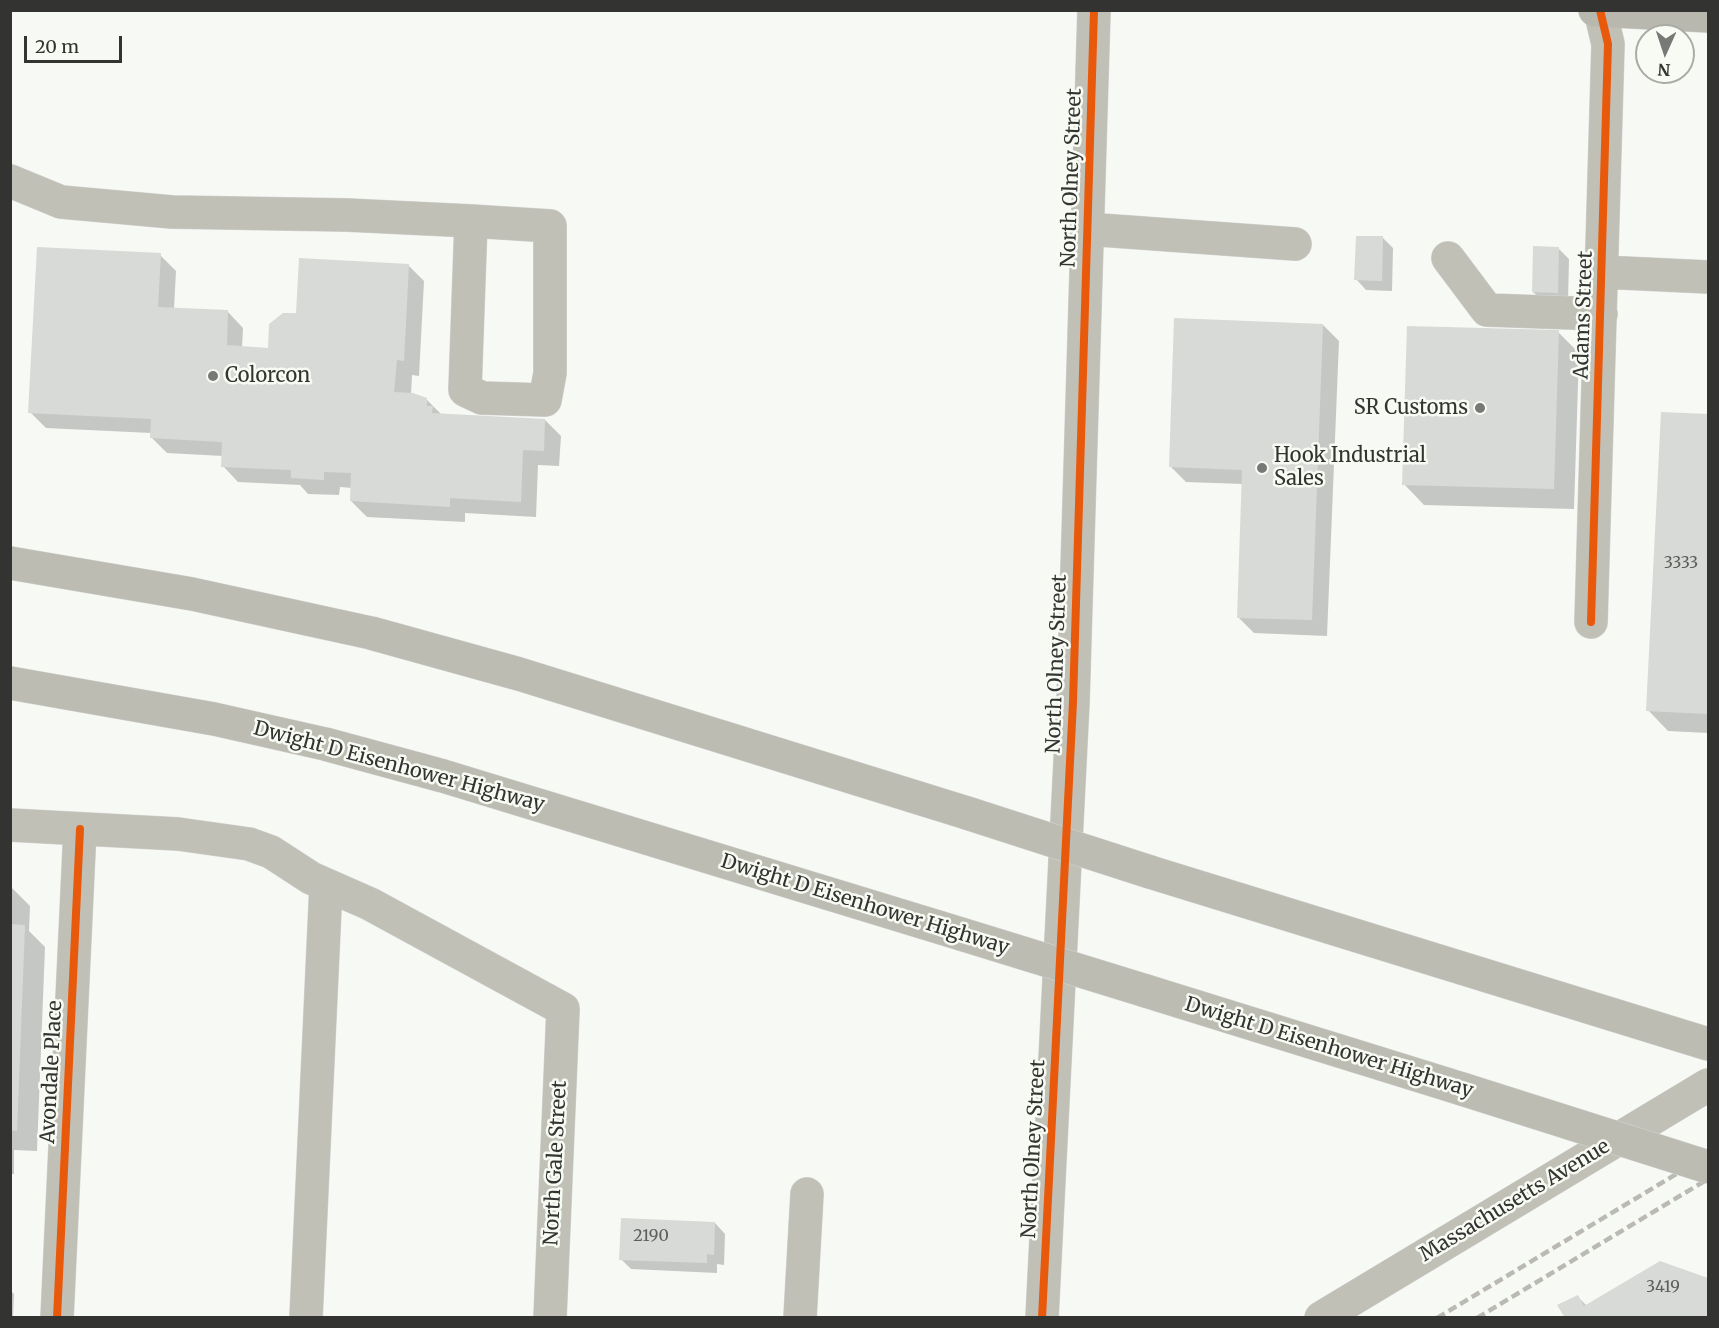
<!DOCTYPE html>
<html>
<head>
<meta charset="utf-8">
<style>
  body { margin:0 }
  #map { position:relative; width:1719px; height:1328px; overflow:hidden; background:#f7f9f5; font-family:Merriweather,serif }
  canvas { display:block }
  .frame { position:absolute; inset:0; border:12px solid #333431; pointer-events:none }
  .north { position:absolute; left:1635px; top:24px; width:60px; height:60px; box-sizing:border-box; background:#f8fbf3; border:2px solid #a9aba5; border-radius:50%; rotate:183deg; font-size:16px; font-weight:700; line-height:24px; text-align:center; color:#333431 }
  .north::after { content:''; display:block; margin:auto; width:21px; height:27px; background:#787976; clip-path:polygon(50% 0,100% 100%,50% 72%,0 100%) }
  .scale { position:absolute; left:24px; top:36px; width:98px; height:27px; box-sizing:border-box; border:3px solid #333431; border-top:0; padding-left:8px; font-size:18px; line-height:21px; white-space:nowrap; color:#333431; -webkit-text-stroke:4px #f8fbf3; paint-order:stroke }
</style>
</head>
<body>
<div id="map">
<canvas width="1719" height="1328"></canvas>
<div class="frame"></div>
<div class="north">N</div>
<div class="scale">20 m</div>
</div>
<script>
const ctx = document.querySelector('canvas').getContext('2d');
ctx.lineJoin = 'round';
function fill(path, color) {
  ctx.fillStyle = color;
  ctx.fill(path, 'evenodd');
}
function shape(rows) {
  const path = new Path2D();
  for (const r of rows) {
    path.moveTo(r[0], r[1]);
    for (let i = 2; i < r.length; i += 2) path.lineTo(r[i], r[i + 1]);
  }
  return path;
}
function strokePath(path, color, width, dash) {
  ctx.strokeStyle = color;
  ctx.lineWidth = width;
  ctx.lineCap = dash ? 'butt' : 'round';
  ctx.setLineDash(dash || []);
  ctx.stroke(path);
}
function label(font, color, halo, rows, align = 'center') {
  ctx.font = font + ' Merriweather,serif';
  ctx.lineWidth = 5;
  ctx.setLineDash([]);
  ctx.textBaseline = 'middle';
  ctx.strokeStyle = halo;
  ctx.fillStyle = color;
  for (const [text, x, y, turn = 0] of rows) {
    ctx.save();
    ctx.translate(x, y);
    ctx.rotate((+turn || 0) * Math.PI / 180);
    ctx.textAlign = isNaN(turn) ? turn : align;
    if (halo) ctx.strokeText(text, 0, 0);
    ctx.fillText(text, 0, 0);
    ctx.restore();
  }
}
const shadow = shape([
  [1383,238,1393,248,1392,291,1366,290,1356,279],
  [1558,248,1569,259,1568,302,1544,302,1533,292],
  [160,255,176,271,174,309,228,312,243,328,242,348,269,349,297,315,408,265,424,281,419,376,412,375,411,394,426,399,442,415,545,420,561,436,559,466,538,465,536,517,465,513,465,522,367,517,351,501,352,488,340,487,339,495,308,494,300,485,238,482,223,466,223,456,167,453,151,437,151,433,46,428,30,412],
  [1323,325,1339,341,1327,636,1254,633,1238,617,1243,484,1186,482,1170,466],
  [1558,332,1579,353,1574,509,1424,505,1404,484],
  [1662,413,1708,416,1708,733,1668,731,1648,710],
  [10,886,30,906,29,931,45,947,37,1151,14,1150,14,1174,10,1174],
  [715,1223,725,1234,724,1265,717,1264,717,1273,631,1269,621,1259],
  [1661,1263,1708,1280,1708,1318,1567,1318,1578,1297,1587,1306],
  [10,1290,14,1294,13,1318,10,1318]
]);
const building = shape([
  [1356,236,1383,236,1382,281,1354,280],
  [1533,246,1559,247,1558,293,1532,292],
  [37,247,161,253,158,307,228,310,227,345,268,348,269,324,283,313,296,313,299,258,409,264,404,361,397,360,394,392,413,393,427,398,427,406,433,406,432,413,545,419,544,451,523,450,521,502,450,498,450,507,350,501,351,473,324,472,324,480,291,478,291,470,221,467,222,442,150,438,151,419,28,413],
  [1174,318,1323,324,1312,620,1237,618,1242,470,1169,467],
  [1407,326,1559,330,1554,489,1402,485],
  [1661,412,1708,414,1708,714,1646,711],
  [10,924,25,925,17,1131,10,1130],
  [621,1218,715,1222,714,1255,707,1254,707,1263,619,1260],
  [1660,1261,1708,1278,1708,1318,1565,1318,1557,1305,1578,1295,1584,1306]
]);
const minor = shape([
  [10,181,61,202,172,212,347,215,471,221,550,226,550,373,545,400,482,398,465,390,471,221],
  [1086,229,1295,244],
  [1448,258,1487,310,1601,314],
  [1602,272,1708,277],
  [1591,622,1608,44,1600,10],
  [10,825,178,834,249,844,271,852,311,878,370,904,563,1009,550,1318],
  [57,1318,80,829],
  [306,1318,326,885],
  [800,1318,807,1194],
  [1042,1318,1073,702,1094,10],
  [1321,1318,1708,1085]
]);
const major = shape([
  [1595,10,1708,16]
]);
const highway = shape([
  [10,563,192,594,371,633,519,674,967,813],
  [10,683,214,719,325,744,443,776,961,934],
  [1150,872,1708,1044],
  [1146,991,1462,1089]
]);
const rail = shape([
  [1437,1318,1708,1155],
  [1477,1318,1708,1179]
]);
const highwayBridge = shape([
  [967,813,1150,872],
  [961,934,1146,991],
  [1462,1089,1708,1167]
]);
const cycleway = shape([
  [1591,622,1608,44,1600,10],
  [57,1318,80,829],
  [1042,1318,1073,702,1094,10]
]);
const markers = [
  [213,376,6,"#787976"],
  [1480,408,6,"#787976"],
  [1262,468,6,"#787976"]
];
const numberNames = [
  ["3333",1681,563],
  ["2190",651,1236],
  ["3419",1663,1287]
];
const streetNames = [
  ["North Olney Street",1072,178,-88],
  ["Adams Street",1584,315,-88],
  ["North Olney Street",1057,664,-88],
  ["Dwight D Eisenhower Highway",399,767,15],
  ["Dwight D Eisenhower Highway",865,905,17],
  ["Dwight D Eisenhower Highway",1329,1048,17],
  ["Avondale Place",52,1072,-87],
  ["North Olney Street",1034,1149,-87],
  ["North Gale Street",556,1163,-87],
  ["Massachusetts Avenue",1515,1201,-31]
];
const poiNames = [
  ["Colorcon",225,376],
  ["SR Customs",1468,408,"right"],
  ["Hook Industrial",1274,456],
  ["Sales",1274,479]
];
fill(shadow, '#0003');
fill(building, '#d8dad7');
strokePath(minor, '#d4d5d3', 34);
strokePath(major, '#d4d5d3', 34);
strokePath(highway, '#d4d5d3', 34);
strokePath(minor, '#c1c0b7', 33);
strokePath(major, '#b9b8ae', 33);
strokePath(highway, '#bcbcb2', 33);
strokePath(rail, '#bab9b4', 4.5, [9, 4.5]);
strokePath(highwayBridge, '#d4d5d3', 34, []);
strokePath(highwayBridge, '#bcbcb2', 33);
strokePath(cycleway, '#e8590c', 8);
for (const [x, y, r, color] of markers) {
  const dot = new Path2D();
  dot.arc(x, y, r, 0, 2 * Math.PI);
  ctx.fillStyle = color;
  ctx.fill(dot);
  strokePath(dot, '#f8fbf3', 2);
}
label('16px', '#5c5e5a', null, numberNames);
label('20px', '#333431', '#f8fbf3', streetNames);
label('20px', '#333431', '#f8fbf3', poiNames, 'left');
</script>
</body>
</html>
